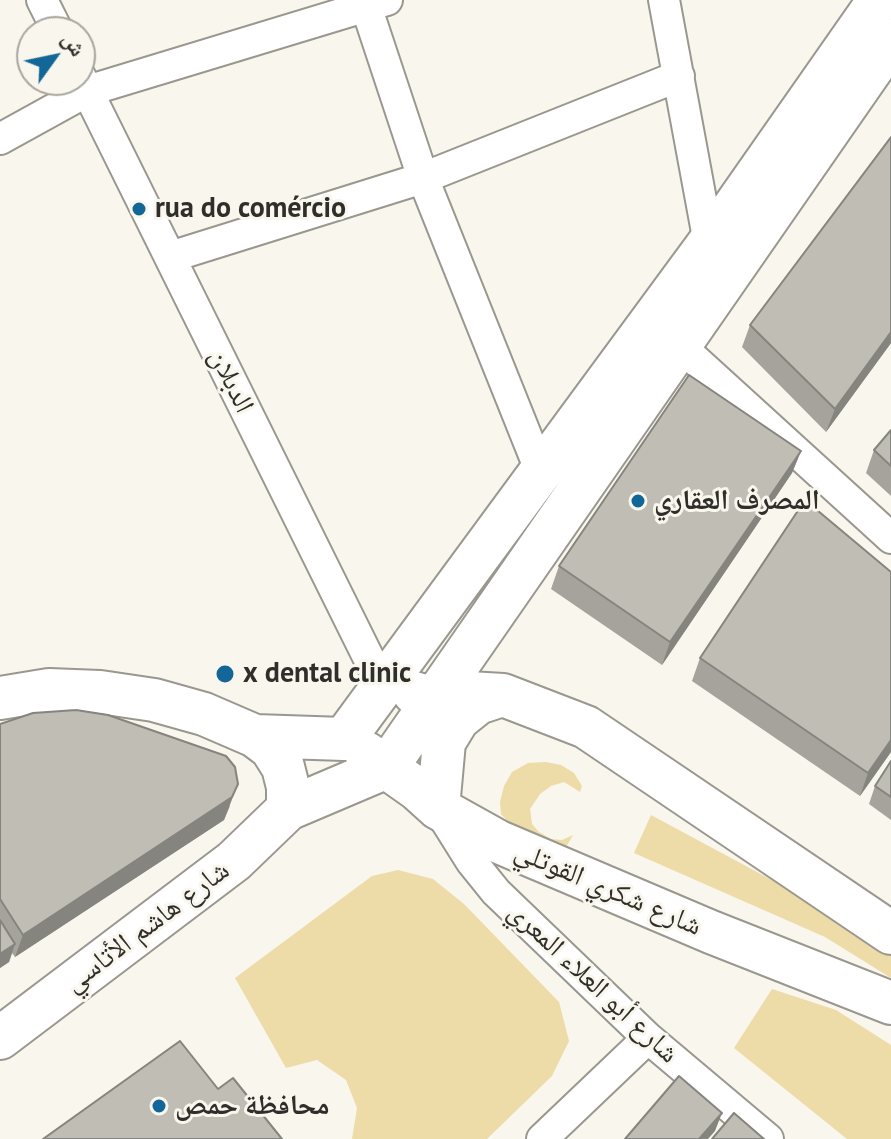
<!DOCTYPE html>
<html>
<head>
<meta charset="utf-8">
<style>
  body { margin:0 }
  #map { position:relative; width:891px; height:1139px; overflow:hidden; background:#f9f6ed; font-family:"PT Sans","Noto Naskh Arabic",sans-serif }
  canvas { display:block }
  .north { position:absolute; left:16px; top:16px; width:80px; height:80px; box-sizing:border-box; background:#f9f6ed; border:2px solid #a8a69f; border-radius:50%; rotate:57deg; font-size:22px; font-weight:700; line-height:32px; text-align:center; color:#2f2e2b }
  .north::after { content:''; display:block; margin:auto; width:28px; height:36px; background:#136798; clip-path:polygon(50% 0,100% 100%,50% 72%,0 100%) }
</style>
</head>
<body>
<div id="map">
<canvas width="891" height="1139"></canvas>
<div class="north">ش</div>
</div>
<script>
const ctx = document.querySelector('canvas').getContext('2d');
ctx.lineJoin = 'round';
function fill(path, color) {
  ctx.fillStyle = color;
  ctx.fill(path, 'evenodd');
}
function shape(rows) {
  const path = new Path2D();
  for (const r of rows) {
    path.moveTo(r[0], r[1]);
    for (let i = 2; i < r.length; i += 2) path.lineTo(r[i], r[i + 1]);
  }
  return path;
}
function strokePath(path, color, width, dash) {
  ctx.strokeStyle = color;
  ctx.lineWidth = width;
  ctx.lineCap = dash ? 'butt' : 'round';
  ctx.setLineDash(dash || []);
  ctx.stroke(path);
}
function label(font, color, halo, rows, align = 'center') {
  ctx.font = font + ' "PT Sans","Noto Naskh Arabic",sans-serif';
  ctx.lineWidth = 6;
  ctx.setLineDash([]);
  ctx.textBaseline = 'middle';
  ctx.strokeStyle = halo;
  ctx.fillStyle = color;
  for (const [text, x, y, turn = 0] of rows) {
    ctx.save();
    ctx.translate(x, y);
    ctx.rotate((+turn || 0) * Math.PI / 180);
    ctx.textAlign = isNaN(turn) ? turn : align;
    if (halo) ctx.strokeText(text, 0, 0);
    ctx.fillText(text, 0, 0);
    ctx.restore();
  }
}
const green = shape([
  [546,762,561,765,574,773,582,786,580,792,564,782,551,786,540,794,530,809,532,824,539,832,551,839,562,840,573,835,565,849,512,826,501,814,500,802,504,786,512,772,528,763],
  [651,815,891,944,891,978,825,937,634,853],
  [398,870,433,879,464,904,559,1002,569,1041,552,1076,487,1139,352,1139,357,1108,346,1080,317,1060,286,1068,235,978,372,876],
  [772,989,836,1010,891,1045,891,1139,847,1139,734,1048]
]);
const street = shape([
  [42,0,58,32],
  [664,0,709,243],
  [366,6,423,178,540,470],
  [80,76,382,685],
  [0,139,87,91,387,0],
  [170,257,423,178,679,76],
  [679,345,891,538],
  [439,810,471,861,496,892,648,1038,768,1139],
  [542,1139,648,1038]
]);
const secondary = shape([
  [414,693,433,698,469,693,503,695,586,727,891,933],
  [0,698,49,690,100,692,154,700,204,714,255,736,271,748,283,767,288,787,288,809],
  [255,736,344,739,709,243,879,0],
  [366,753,417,789,438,808,499,842,711,932,891,1003],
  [438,808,444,742,458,719,478,703,502,695],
  [0,1038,234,861,288,809,387,767,891,41]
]);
const wall = shape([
  [750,325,891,343,826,432,742,347],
  [891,430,891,496,866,473,874,450],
  [801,451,792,473,662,665,551,589,559,566],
  [891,572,891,752,860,796,692,681,700,658],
  [0,724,230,806,224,820,15,957,12,953,9,962,0,968],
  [891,761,891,820,869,804,875,786]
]);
const shadedWall = shape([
  [891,332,891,343,826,432,835,409],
  [801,451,792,473,662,665,670,642],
  [891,740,891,752,860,796,868,773],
  [238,784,224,820,15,957,23,935],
  [15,944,9,962,0,968,0,954],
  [722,1113,715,1131,708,1139,699,1139]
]);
const building = shape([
  [891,137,891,332,835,409,750,325,891,137],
  [689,375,801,451,670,642,559,566,689,375],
  [891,430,891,466,874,450,891,430],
  [805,500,891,572,891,740,868,773,700,658,805,500],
  [76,710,108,715,226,756,235,767,238,784,232,797,23,935,0,899,0,724,33,713,76,710],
  [891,761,891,797,875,786,891,761],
  [0,920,15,944,0,954,0,920],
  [180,1041,218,1089,233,1078,282,1139,43,1139,180,1041],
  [679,1076,722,1113,699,1139,625,1139,679,1076],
  [734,1113,764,1139,712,1139,734,1113]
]);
const markers = [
  [139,209,8,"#136798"],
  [638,501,8,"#136798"],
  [225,674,10,"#136798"],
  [159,1106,8,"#136798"]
];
const poiNames = [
  ["rua do comércio",155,209],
  ["المصرف العقاري",654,501],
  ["x dental clinic",243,674],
  ["محافظة حمص",175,1106]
];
const streetNames = [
  ["الدبلان",231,381,64],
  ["شارع شكري القوتلي",608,889,23],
  ["شارع هاشم الأتاسي",147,927,-37],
  ["شارع أبو العلاء المعري",593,983,43]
];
fill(green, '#eddba8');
strokePath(street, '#9a978f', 34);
strokePath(secondary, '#9a978f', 46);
strokePath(street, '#fff', 30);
strokePath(secondary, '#fff', 42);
fill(wall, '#a5a39b');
fill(shadedWall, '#86847e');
fill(building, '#c0bdb4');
strokePath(building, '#86847e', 2);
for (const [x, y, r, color] of markers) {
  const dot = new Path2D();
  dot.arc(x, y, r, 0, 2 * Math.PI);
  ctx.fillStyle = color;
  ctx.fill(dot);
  strokePath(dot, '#f9f6ed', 3);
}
label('bold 28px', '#2f2e2b', '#f9f6ed', poiNames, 'left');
label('28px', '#2f2e2b', '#f9f6ed', streetNames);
</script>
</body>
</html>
